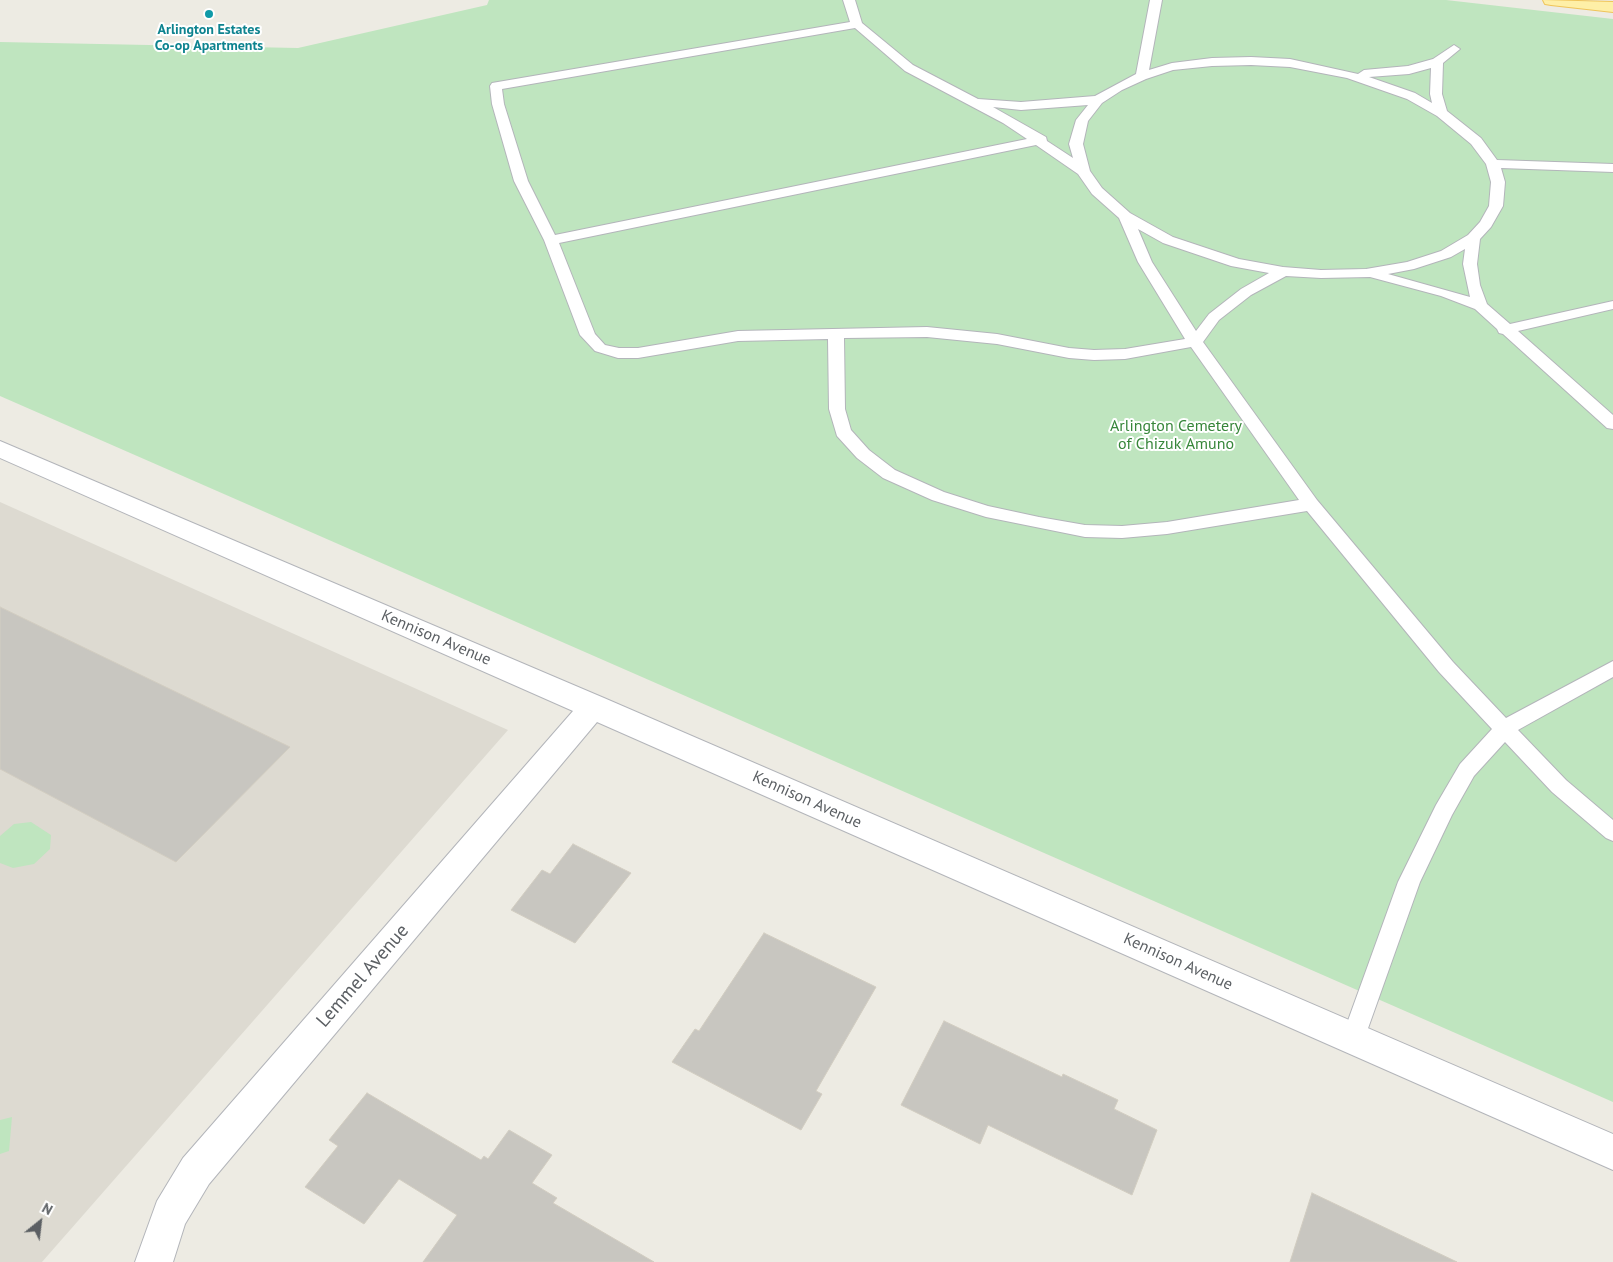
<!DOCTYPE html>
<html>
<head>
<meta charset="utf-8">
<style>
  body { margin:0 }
  #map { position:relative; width:1613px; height:1262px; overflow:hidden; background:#edebe3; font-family:"PT Sans",sans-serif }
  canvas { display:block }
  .north { position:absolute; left:15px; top:1197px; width:50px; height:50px; -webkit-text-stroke:4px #fff; paint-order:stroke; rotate:29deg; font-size:14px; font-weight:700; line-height:20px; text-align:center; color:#5b5f63 }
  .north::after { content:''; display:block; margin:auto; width:18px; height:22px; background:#5b5f63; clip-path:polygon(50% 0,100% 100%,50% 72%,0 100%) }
</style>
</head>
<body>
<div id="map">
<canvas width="1613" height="1262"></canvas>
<div class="north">N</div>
</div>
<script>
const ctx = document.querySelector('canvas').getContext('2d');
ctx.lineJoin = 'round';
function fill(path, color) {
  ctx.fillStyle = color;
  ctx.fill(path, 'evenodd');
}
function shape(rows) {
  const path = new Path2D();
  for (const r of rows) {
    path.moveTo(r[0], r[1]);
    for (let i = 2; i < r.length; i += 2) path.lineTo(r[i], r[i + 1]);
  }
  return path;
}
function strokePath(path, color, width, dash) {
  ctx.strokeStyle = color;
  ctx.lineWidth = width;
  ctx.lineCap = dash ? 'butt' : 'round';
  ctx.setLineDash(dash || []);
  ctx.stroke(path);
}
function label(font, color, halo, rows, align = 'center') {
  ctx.font = font + ' "PT Sans",sans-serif';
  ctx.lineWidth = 4;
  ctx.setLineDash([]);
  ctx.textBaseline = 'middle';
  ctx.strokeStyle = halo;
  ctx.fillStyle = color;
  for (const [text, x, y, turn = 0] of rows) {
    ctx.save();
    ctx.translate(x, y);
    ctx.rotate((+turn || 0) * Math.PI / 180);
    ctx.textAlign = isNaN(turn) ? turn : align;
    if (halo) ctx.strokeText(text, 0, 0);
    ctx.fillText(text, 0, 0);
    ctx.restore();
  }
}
const education = shape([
  [0,502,508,730,42,1262,0,1262]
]);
const green = shape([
  [489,0,1446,0,1613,19,1613,1102,0,396,0,42,298,48,487,5],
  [31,822,51,835,50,849,34,864,13,868,0,863,0,836,14,824],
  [12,1117,9,1151,0,1154,0,1120]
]);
const building = shape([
  [0,607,290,747,176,862,0,769,0,607],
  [573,844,631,873,575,943,511,910,542,870,550,874,573,844],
  [764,933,876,987,816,1091,822,1094,801,1130,672,1062,695,1029,699,1031,764,933],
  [944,1021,1062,1077,1063,1074,1118,1100,1114,1109,1157,1130,1132,1195,988,1125,980,1144,901,1105,944,1021],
  [367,1093,481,1160,484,1156,488,1159,509,1130,552,1155,532,1183,557,1198,553,1203,654,1262,423,1262,457,1215,399,1179,364,1224,305,1187,338,1146,329,1140,367,1093],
  [1312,1193,1457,1262,1290,1262,1312,1193]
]);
const lane = shape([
  [843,0,855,0,862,23,913,65,978,99,1021,102,1095,96,1136,74,1150,0,1162,0,1149,70,1172,63,1212,58,1251,57,1290,59,1358,74,1364,70,1408,66,1433,59,1454,45,1460,49,1443,63,1442,94,1447,111,1481,138,1497,160,1613,164,1613,172,1501,168,1505,182,1503,206,1491,227,1480,239,1477,264,1480,285,1487,304,1510,324,1613,301,1613,309,1518,331,1613,415,1613,429,1607,428,1503,334,1499,333,1497,329,1475,309,1441,296,1370,277,1321,278,1286,276,1251,295,1219,320,1203,342,1317,500,1453,662,1506,718,1613,661,1613,677,1518,730,1566,780,1613,820,1613,841,1606,838,1552,792,1505,742,1474,776,1452,815,1420,882,1361,1048,1353,1051,1345,1048,1341,1040,1398,882,1436,805,1460,764,1492,729,1439,672,1307,511,1167,534,1122,538,1085,537,986,517,932,500,883,478,857,458,837,436,829,409,828,339,738,341,638,358,618,358,595,351,580,335,544,240,514,181,492,104,490,86,492,83,850,22,843,0],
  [855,28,905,71,1003,123,1027,139,555,235,528,181,504,104,502,89,855,28],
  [1251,65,1290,67,1347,78,1407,99,1437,116,1471,144,1486,164,1491,182,1489,206,1480,222,1468,235,1441,251,1407,262,1366,269,1321,270,1283,267,1239,259,1173,237,1130,213,1102,188,1090,171,1083,144,1088,121,1102,103,1122,90,1146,79,1173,70,1212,66,1251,65],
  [1431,68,1430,94,1432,103,1415,93,1369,77,1409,74,1431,68],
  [1088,105,1076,120,1069,144,1073,158,1047,141,1046,137,993,107,1021,110,1088,105],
  [1036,145,1078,174,1092,194,1119,218,1138,262,1185,339,1125,349,1094,350,1069,348,997,334,927,327,738,331,638,348,619,348,605,345,595,334,559,243,1036,145],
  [1138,229,1163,243,1231,266,1269,273,1241,289,1209,314,1196,331,1152,262,1138,229],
  [1465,249,1463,264,1470,297,1388,274,1414,269,1451,257,1465,249],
  [927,337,997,344,1069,358,1094,360,1125,359,1191,347,1299,500,1167,522,1122,526,1085,525,1039,517,988,506,944,492,895,470,869,450,851,430,845,409,844,338,927,337]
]);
const street = shape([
  [0,441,604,698,1613,1134,1613,1170,597,722,209,1184,185,1224,173,1262,135,1262,157,1201,183,1158,573,711,0,458,0,441]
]);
const primary = shape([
  [1543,0,1613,2,1613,12,1551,5,1545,4,1543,0]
]);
const markers = [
  [209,14,5,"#0f9aa8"]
];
const farCulturenames = [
  ["Arlington Estates",209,30],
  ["Co-op Apartments",209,46]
];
const parkNames = [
  ["Arlington Cemetery",1176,426],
  ["of Chizuk Amuno",1176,444]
];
const streetNames = [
  ["Kennison Avenue",436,638,23],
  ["Kennison Avenue",807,800,24],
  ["Kennison Avenue",1178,962,24]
];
const nearStreetnames = [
  ["Lemmel Avenue",363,976,-49]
];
fill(education, '#dddad1');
fill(green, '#bfe5bf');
fill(building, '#c8c6c0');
strokePath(building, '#d2cdc1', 1);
strokePath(lane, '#b3b5ba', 2);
strokePath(street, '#b3b5ba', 2);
strokePath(primary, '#efc45a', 2);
fill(lane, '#fff');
fill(street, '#fff');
fill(primary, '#feefa7');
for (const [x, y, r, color] of markers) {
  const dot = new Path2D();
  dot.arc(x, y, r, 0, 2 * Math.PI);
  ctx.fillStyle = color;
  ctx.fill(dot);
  strokePath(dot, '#fff', 2);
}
label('bold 14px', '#0d838f', '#fff', farCulturenames);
label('16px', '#37863a', '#fff', parkNames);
label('16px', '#5b5f63', '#fff', streetNames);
label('19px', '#5b5f63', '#fff', nearStreetnames);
</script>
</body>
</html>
